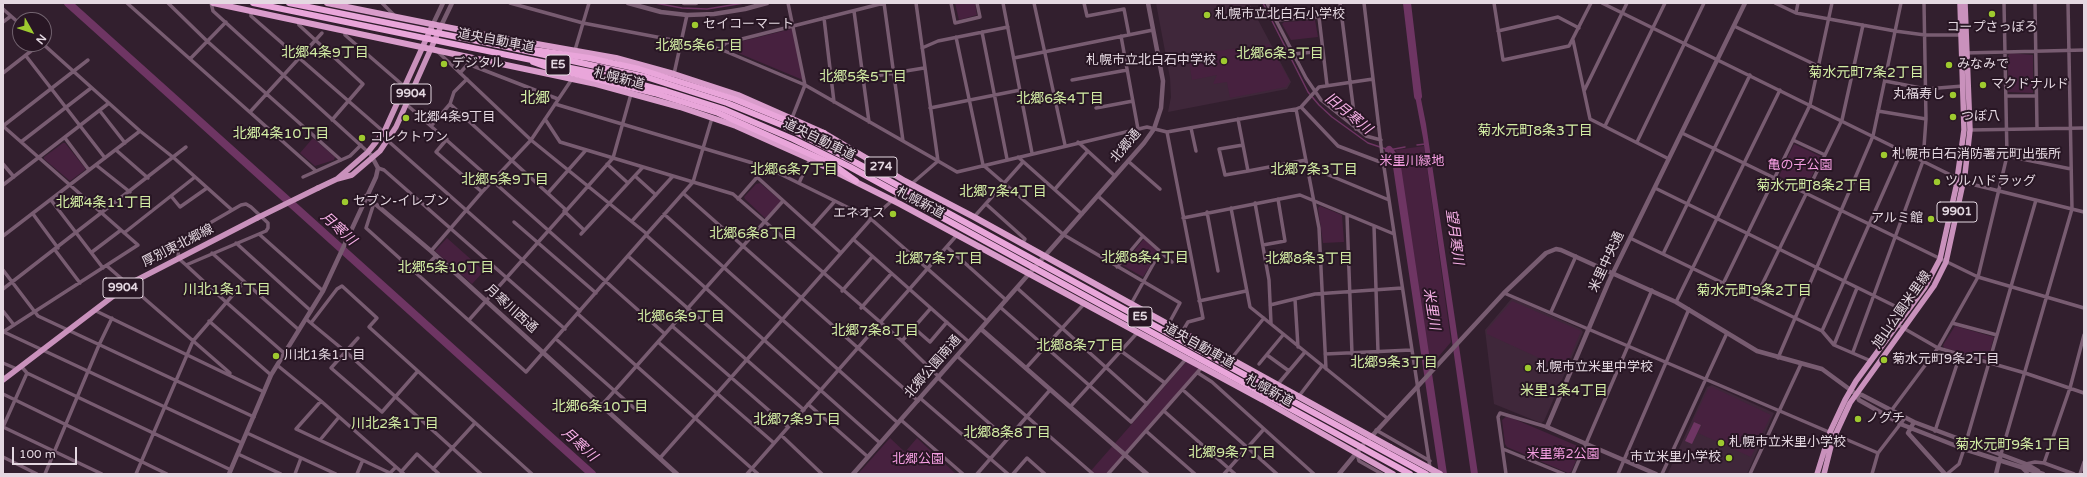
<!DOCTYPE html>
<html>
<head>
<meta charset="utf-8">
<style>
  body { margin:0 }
  #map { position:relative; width:2087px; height:477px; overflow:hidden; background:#321f2e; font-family:"Varela Round",sans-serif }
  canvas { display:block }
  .frame { position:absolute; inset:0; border:4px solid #e4d8e1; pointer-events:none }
  .north { position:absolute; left:12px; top:12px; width:40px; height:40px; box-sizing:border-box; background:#281624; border:1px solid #736470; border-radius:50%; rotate:129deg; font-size:11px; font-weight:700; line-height:16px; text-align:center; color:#e4d8e1 }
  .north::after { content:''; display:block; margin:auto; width:14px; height:18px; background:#9eca2f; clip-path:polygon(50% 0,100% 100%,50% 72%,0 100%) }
  .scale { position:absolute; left:12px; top:447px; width:65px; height:18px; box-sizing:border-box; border:2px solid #e4d8e1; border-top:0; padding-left:5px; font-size:12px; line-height:14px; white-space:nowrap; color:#e4d8e1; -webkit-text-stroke:3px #281624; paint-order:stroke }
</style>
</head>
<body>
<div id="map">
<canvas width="2087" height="477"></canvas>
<div class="frame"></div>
<div class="north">N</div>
<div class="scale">100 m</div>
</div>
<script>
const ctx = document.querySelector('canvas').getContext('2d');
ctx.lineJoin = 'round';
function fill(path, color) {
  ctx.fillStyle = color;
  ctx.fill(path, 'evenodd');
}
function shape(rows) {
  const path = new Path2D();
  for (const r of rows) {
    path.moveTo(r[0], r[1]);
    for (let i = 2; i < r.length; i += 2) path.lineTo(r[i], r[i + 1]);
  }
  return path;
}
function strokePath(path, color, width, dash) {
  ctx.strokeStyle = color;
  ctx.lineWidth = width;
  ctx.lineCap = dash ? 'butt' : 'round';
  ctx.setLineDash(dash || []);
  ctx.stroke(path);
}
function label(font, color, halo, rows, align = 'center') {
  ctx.font = font + ' "Varela Round","Noto Sans JP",sans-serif';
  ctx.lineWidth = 4;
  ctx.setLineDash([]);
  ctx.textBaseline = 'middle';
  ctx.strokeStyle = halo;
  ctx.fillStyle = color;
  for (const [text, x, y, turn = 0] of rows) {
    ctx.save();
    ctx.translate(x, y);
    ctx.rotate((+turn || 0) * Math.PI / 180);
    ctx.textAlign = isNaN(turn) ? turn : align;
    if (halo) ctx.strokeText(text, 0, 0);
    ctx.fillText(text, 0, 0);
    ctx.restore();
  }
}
const built = shape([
  [1156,3,1249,3,1291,82,1287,89,1168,112,1171,97,1170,78],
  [1512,298,1581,329,1583,332,1544,421,1541,423,1494,404,1485,330],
  [1712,385,1774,413,1747,474,1668,473,1707,387]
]);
const green = shape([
  [955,3,975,3,977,15,959,20],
  [1315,20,1318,37,1291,40,1282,24,1284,22],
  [791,29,793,30,803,80,731,50,731,44],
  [1269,44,1290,81,1286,87,1230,98,1227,82,1213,84,1217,75,1192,80,1188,55],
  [2010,53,2033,55,2033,93,2008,92,2008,56],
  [313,138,335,157,334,160,315,166,300,153],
  [63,143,65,143,85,168,85,170,70,181,44,159,44,157],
  [1794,144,1820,156,1821,158,1805,189,1803,189,1779,176],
  [1424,146,1451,342,1429,368,1396,150],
  [760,183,780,200,780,202,766,219,745,199,744,197,756,184],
  [1320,206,1342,215,1344,242,1323,243,1318,208],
  [447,238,484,271,472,284,435,251],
  [1143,240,1146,240,1159,252,1143,277,1122,265],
  [1512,301,1581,331,1567,364,1561,368,1487,334,1487,330],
  [1955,326,1994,337,1988,358,1986,359,1944,348,1943,345],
  [1187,361,1199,369,1107,474,1088,474],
  [1712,387,1771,415,1751,457,1698,433,1702,425,1693,421,1708,389],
  [1507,416,1580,447,1581,450,1571,472,1568,473,1507,447,1505,444,1502,420],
  [890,438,905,452,917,438,956,474,858,474]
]);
const water = shape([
  [1418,84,1426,124,1478,474,1471,474,1423,138,1413,85],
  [1694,422,1701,425,1692,444,1685,441]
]);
const stream = shape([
  [655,3,682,8,707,9,744,3],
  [1263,3,1308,92,1319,105,1332,117,1368,143,1389,150,1405,147],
  [1417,145,1425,144]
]);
const river = shape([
  [68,3,592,474],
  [1407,3,1418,96],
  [1389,150,1396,160,1443,474]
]);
const minor = shape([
  [127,3,316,171],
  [168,3,207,41,341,160],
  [211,3,213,11,368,152],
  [382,3,395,16],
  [510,3,583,23,720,49,805,85,938,161],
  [788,3,805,85,792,118],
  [916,3,938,161],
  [951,3,955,23,980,17,977,3],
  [1003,3,1032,153],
  [1034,3,1065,145],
  [1084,3,1087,16,1124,9,1129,35],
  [1267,3,1306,78,1321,100,1366,136,1381,140],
  [1340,3,1356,129],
  [1364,3,1382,154,1431,474],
  [1494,3,1503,60,1569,46,1591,3],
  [1602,3,1967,183,2084,212],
  [1775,3,1796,13,1895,31,1925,35,1961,35],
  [2035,3,2037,129],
  [3,9,20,24],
  [251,11,251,16,384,132],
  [854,11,869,122],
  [1796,13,1798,3],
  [1319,17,1327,85],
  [824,18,834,102],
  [1276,20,1341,15],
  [298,21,299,25,363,84,332,120],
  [3,22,11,16],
  [1734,26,1818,66],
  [345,30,345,35,405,87],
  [1498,31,1558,17,1579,28],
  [982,32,1007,159],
  [1121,36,1138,129],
  [956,37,983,165,1064,235,1180,303,1168,325],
  [1573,40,1590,119,1669,159],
  [43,44,140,131,174,158,232,210],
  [922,48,938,41,1008,27],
  [720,49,726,43,884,3,903,141],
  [575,50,589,3],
  [1965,53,2084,50],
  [1294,54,1323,51],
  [26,56,105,158],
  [1014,58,1153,30],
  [190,59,226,22],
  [3,73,40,44],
  [460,73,468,64,558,99],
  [674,74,687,15],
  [863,78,924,68],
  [1072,80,1127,70],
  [1885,81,1926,89,1963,86],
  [1584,91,1627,3],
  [2006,96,2036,96],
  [406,104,665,334],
  [450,104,565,209],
  [555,104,766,167,835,201,871,219,987,321],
  [1301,107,1338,146,1383,163],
  [930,108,1020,90],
  [1096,108,1133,101],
  [1296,109,1319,228,1326,369],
  [100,111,125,143],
  [1878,111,1926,119],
  [250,112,322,33],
  [712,118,693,182,646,235,880,443],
  [545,119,560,142,733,194,902,341,939,377],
  [1238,119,1248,171,1306,160],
  [3,126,138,245,3,332],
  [3,126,88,60],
  [431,126,450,104,454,92,467,79],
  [1605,126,1665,3],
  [1191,128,1196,151],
  [1970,130,2084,128],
  [1167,132,1203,318,1188,322,1182,332],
  [1682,133,1978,277,2084,308],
  [65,138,89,170],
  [447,139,436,152,482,192],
  [387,140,580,311],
  [1793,140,1825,155],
  [21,142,91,88],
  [1078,142,1115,176],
  [1637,142,1704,3],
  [1243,145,1219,149,1225,175,1248,171],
  [116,150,148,178],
  [2007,156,2071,169],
  [1018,157,1082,214],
  [1128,161,1160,189],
  [3,164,14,177],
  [607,164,628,183],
  [96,165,130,192],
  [1307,166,1389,200],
  [378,168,384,170,565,329],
  [635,176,656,195],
  [303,177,350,156,361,145],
  [757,177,841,253],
  [799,183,810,159],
  [3,185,109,103],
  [1655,188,1907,312],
  [1055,189,1088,151],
  [548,193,586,150],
  [683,193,918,401],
  [171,196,180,207,207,188],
  [1098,196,1172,262],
  [738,199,766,167],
  [51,200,103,268],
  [374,203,366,228,526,372,647,234,531,140,438,52],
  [1255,203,1269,280,1271,323],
  [986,204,1025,239,1022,244],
  [1231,208,1250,307,1387,418],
  [564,211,584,230],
  [1207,212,1218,271],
  [33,214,58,248],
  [664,214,898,423],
  [1347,215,1352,354],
  [974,217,1023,162],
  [1183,218,1300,195,1394,234],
  [632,221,673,176],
  [514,222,596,293],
  [1374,226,1378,352],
  [812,227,835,201],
  [124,233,195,177],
  [259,234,323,291],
  [581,234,643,167],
  [3,236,140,131],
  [1630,238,1822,331,1834,345,1871,361],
  [853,239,969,342],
  [236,243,311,311],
  [1263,245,1285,241,1278,199],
  [947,247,1006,300],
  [55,250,80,283],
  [431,251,482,192,531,140,572,79],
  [92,252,121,230],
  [212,253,299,330],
  [1663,254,1750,75],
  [628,256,804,410],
  [186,265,266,231,268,228,268,223,251,207,246,204,241,205,184,238,179,242,178,258,186,265,226,302,284,353],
  [107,266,230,373],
  [1117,267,1143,236],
  [3,270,38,316,254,417],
  [418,274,436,256],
  [1723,284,1810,105,1832,3],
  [1017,288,1147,404],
  [3,289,186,147],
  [842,291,872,257],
  [1504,293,1878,453],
  [1295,299,1298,347],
  [1755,299,1842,120,1863,25],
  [1199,301,1246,291],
  [1676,302,1780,90],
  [1131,304,1160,252],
  [1270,305,1315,294,1402,288],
  [1000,307,1131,422,1186,359],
  [861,308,891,274],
  [94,310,264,392],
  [3,311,14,325],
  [1551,312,1576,256],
  [578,314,758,474],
  [306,319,346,352,481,474],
  [469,320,613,158,631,94],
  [209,321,271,375],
  [311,323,337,289,342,286,377,318,369,327,532,474],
  [1952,323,1997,335],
  [1898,325,1938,348,2025,373,2084,393],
  [672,326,788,427],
  [914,328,930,342,947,322],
  [1822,331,1902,150],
  [4,332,242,443],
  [358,338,331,368,382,412,418,371],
  [556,339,634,408],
  [902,341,931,308],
  [658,342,774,443],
  [1834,345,1857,288],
  [1121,351,1165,383],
  [1853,352,1923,161,1926,119,1924,3],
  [1325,354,1411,350],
  [1267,355,1289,371],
  [957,356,1093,474],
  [1778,358,1873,136,1901,3],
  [1231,359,1264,318],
  [3,363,17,369],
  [1259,364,1283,335],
  [277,365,321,401,404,474],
  [1026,368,1084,304],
  [27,373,231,470],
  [1198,373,1212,382,1314,474],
  [938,378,1007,439],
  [1278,384,1305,352],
  [1183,390,1277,474],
  [3,394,167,474],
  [1299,396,1322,366],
  [920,398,1008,474],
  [321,401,296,429,390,473,396,467],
  [808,404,868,457],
  [601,406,783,201],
  [1070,407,1138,332],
  [1164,411,1235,474],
  [1891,411,1938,348,1978,277,2007,156,2004,3],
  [901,420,963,474],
  [3,427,102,474],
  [3,427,27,373,21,366],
  [1376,430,1430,461],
  [1146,431,1195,474],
  [1935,431,1960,355],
  [247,433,336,474],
  [781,435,822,474],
  [320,440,339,417],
  [1503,449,1564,474],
  [238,454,281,474],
  [1357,454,1359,461,1382,474],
  [2001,454,2072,209,2068,3],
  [3,457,37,474],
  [660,458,871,219,938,161,957,172,1147,127,1167,132,1296,109,1301,107,1319,87,1373,79],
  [2044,463,2070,388,2084,335],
  [2026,464,2035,462,2044,463,2074,474],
  [433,469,475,423],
  [2023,469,2028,474],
  [401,472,417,454,439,474],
  [45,474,99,345,112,318],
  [136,474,193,341,244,282],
  [295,474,301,458],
  [357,474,362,462],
  [747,474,957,235],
  [977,474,1050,390],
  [1013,474,1027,458,1045,474],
  [1108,474,1202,367],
  [1224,474,1264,429],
  [1506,474,1498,417,1500,413,1547,427],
  [1573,474,1652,290],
  [1618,474,1689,309],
  [1662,474,1727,333],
  [1750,474,1801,364],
  [1872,474,1878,453,1905,418],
  [1947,474,1959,464,1964,449,2036,200],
  [2080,474,2084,462]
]);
const tertiary = shape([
  [628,3,661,12,687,15,714,14,745,9,767,3],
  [684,3,696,3],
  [433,24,443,3],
  [441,26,452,3],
  [366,196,431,251,677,474],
  [981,329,1147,474],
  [1856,394,1862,395,1914,422,2026,464,2038,471],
  [1914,422,1908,433,1945,474],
  [1370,438,1504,293,1546,253,1556,249,1561,250,1676,302,1757,351,1822,369,1856,394,1859,400,1903,425,1964,449,2043,474],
  [229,474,271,375,323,291,376,177,378,168,371,155],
  [853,474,1144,143,1154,129,1161,108,1163,81,1148,3],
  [1339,474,1363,445],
  [1656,474,1547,427,1609,281,1745,3],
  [1996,474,2000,458]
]);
const primary = shape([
  [337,179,368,152,384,132,433,24],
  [318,188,337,179,352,175,380,151,396,127,441,26],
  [3,380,129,284,257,218],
  [1817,474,1830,432,1845,400,1856,381,1925,287,1940,259,1956,187,1964,130,1960,3],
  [1824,474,1832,442,1850,403,1934,286,1946,262,1965,174,1970,130,1965,3]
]);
const trunk = shape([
  [213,3,596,84,680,107,736,126,810,159,900,204,1263,400,1393,474],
  [327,3,486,35,616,58,674,74,738,95,824,133,905,181,974,217,1390,447]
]);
const motorway = shape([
  [527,49,589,58,639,69,734,99,812,131,824,133],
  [533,62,547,67,654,93,718,113,832,164,856,181]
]);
const primaryBridge = shape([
  [257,218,318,188]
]);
const trunkBridge = shape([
  [1390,447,1440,474]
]);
const motorwayBridge = shape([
  [253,3,600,74,666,91,723,109,793,139,850,167,1410,474],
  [289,3,517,49,646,77,727,103,784,126,853,161,1426,474]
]);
const markers = [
  [1992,14,4,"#9eca2f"],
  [1207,15,4,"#9eca2f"],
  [695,25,4,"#9eca2f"],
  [1224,61,4,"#9eca2f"],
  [444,64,4,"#9eca2f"],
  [1949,65,4,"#9eca2f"],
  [1983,85,4,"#9eca2f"],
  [1953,95,4,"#9eca2f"],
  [1953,117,4,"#9eca2f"],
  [406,118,4,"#9eca2f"],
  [362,138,4,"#9eca2f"],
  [1884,155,4,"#9eca2f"],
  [1937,182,4,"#9eca2f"],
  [345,202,4,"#9eca2f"],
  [893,214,4,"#9eca2f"],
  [1931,219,4,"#9eca2f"],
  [276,356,4,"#9eca2f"],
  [1884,360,4,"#9eca2f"],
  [1528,368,4,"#9eca2f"],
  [1858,419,4,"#9eca2f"],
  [1721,443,4,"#9eca2f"],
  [1729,458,4,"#9eca2f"]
];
const shields = [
  [558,65,24],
  [411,94,40],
  [881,167,32],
  [1957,212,40],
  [123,288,40],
  [1140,317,24]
];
const shieldNames = [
  ["E5",558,65],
  ["9904",411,94],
  ["274",881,167],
  ["9901",1957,212],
  ["9904",123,288],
  ["E5",1140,317]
];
const poiNames = [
  ["札幌市立北白石小学校",1215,15],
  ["セイコーマート",703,25],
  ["コープさっぽろ",1992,28,"center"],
  ["札幌市立北白石中学校",1216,61,"right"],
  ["デジタル",452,64],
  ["みなみで",1957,65],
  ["マクドナルド",1991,85],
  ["丸福寿し",1945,95,"right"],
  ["つぼ八",1961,117],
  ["北郷4条9丁目",414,118],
  ["コレクトワン",370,138],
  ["札幌市白石消防署元町出張所",1892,155],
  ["ツルハドラッグ",1945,182],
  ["セブン-イレブン",353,202],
  ["エネオス",885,214,"right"],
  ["アルミ館",1923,219,"right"],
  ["川北1条1丁目",284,356],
  ["菊水元町9条2丁目",1892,360],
  ["札幌市立米里中学校",1536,368],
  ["ノグチ",1866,419],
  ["札幌市立米里小学校",1729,443],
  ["市立米里小学校",1721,458,"right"]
];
const streetNames = [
  ["道央自動車道",496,41,11],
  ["札幌新道",619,79,14],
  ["道央自動車道",819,140,26],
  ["北郷通",1126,146,-50],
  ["札幌新道",920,203,28],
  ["厚別東北郷線",178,246,-27],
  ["米里中央通",1607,262,-65],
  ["月寒川西通",511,309,42],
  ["旭山公園米里線",1902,310,-55],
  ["道央自動車道",1199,346,29],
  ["北郷公園南通",933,367,-49],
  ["札幌新道",1269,391,29]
];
const parkNames = [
  ["米里川緑地",1412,162],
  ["亀の子公園",1800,166],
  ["米里第2公園",1563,455],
  ["北郷公園",918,460]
];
const neighbourhoodNames = [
  ["北郷5条6丁目",699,46],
  ["北郷4条9丁目",325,53],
  ["北郷6条3丁目",1280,54],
  ["菊水元町7条2丁目",1866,73],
  ["北郷5条5丁目",863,77],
  ["北郷6条4丁目",1060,99],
  ["菊水元町8条3丁目",1535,131],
  ["北郷4条10丁目",281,134],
  ["北郷6条7丁目",794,170],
  ["北郷7条3丁目",1314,170],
  ["北郷5条9丁目",505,180],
  ["菊水元町8条2丁目",1814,186],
  ["北郷7条4丁目",1003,192],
  ["北郷4条11丁目",104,203],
  ["北郷6条8丁目",753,234],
  ["北郷8条4丁目",1145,258],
  ["北郷7条7丁目",939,259],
  ["北郷8条3丁目",1309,259],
  ["北郷5条10丁目",446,268],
  ["川北1条1丁目",227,290],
  ["菊水元町9条2丁目",1754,291],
  ["北郷6条9丁目",681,317],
  ["北郷7条8丁目",875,331],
  ["北郷8条7丁目",1080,346],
  ["北郷9条3丁目",1394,363],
  ["米里1条4丁目",1564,391],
  ["北郷6条10丁目",600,407],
  ["北郷7条9丁目",797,420],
  ["川北2条1丁目",395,424],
  ["北郷8条8丁目",1007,433],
  ["菊水元町9条1丁目",2013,445],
  ["北郷9条7丁目",1232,453]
];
const waterNames = [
  ["旧月寒川",1348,114,39],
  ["月寒川",338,229,42],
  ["望月寒川",1454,237,82],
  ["米里川",1431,309,81],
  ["月寒川",579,445,42]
];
const quarterNames = [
  ["北郷",535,99]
];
fill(built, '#3f273a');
fill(green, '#47213f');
fill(water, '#6e3563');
strokePath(stream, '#6e3563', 1.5);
strokePath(river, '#6e3563', 8);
strokePath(minor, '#785c71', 3.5);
strokePath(tertiary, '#785c71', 4.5);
strokePath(primary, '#c991bc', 5.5);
strokePath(trunk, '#d99ccb', 6);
strokePath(motorway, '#e9a6da', 6);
strokePath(primaryBridge, '#c991bc', 5.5);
strokePath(trunkBridge, '#d99ccb', 6);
strokePath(motorwayBridge, '#e9a6da', 6);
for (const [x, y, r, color] of markers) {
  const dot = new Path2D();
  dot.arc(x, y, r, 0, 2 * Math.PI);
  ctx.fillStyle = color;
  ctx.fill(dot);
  strokePath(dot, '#281624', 1.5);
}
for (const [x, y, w] of shields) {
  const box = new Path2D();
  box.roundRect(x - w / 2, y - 10, w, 20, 3);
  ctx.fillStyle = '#281624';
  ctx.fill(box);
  strokePath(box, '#e4d8e1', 1);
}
label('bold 12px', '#e4d8e1', null, shieldNames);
label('13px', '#e4d8e1', '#281624', poiNames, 'left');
label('13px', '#e4d8e1', '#281624', streetNames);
label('13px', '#f59ee2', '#281624', parkNames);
label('14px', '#d2eda4', '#281624', neighbourhoodNames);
label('italic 14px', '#f8b1e8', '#281624', waterNames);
label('15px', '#d2eda4', '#281624', quarterNames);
</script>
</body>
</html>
